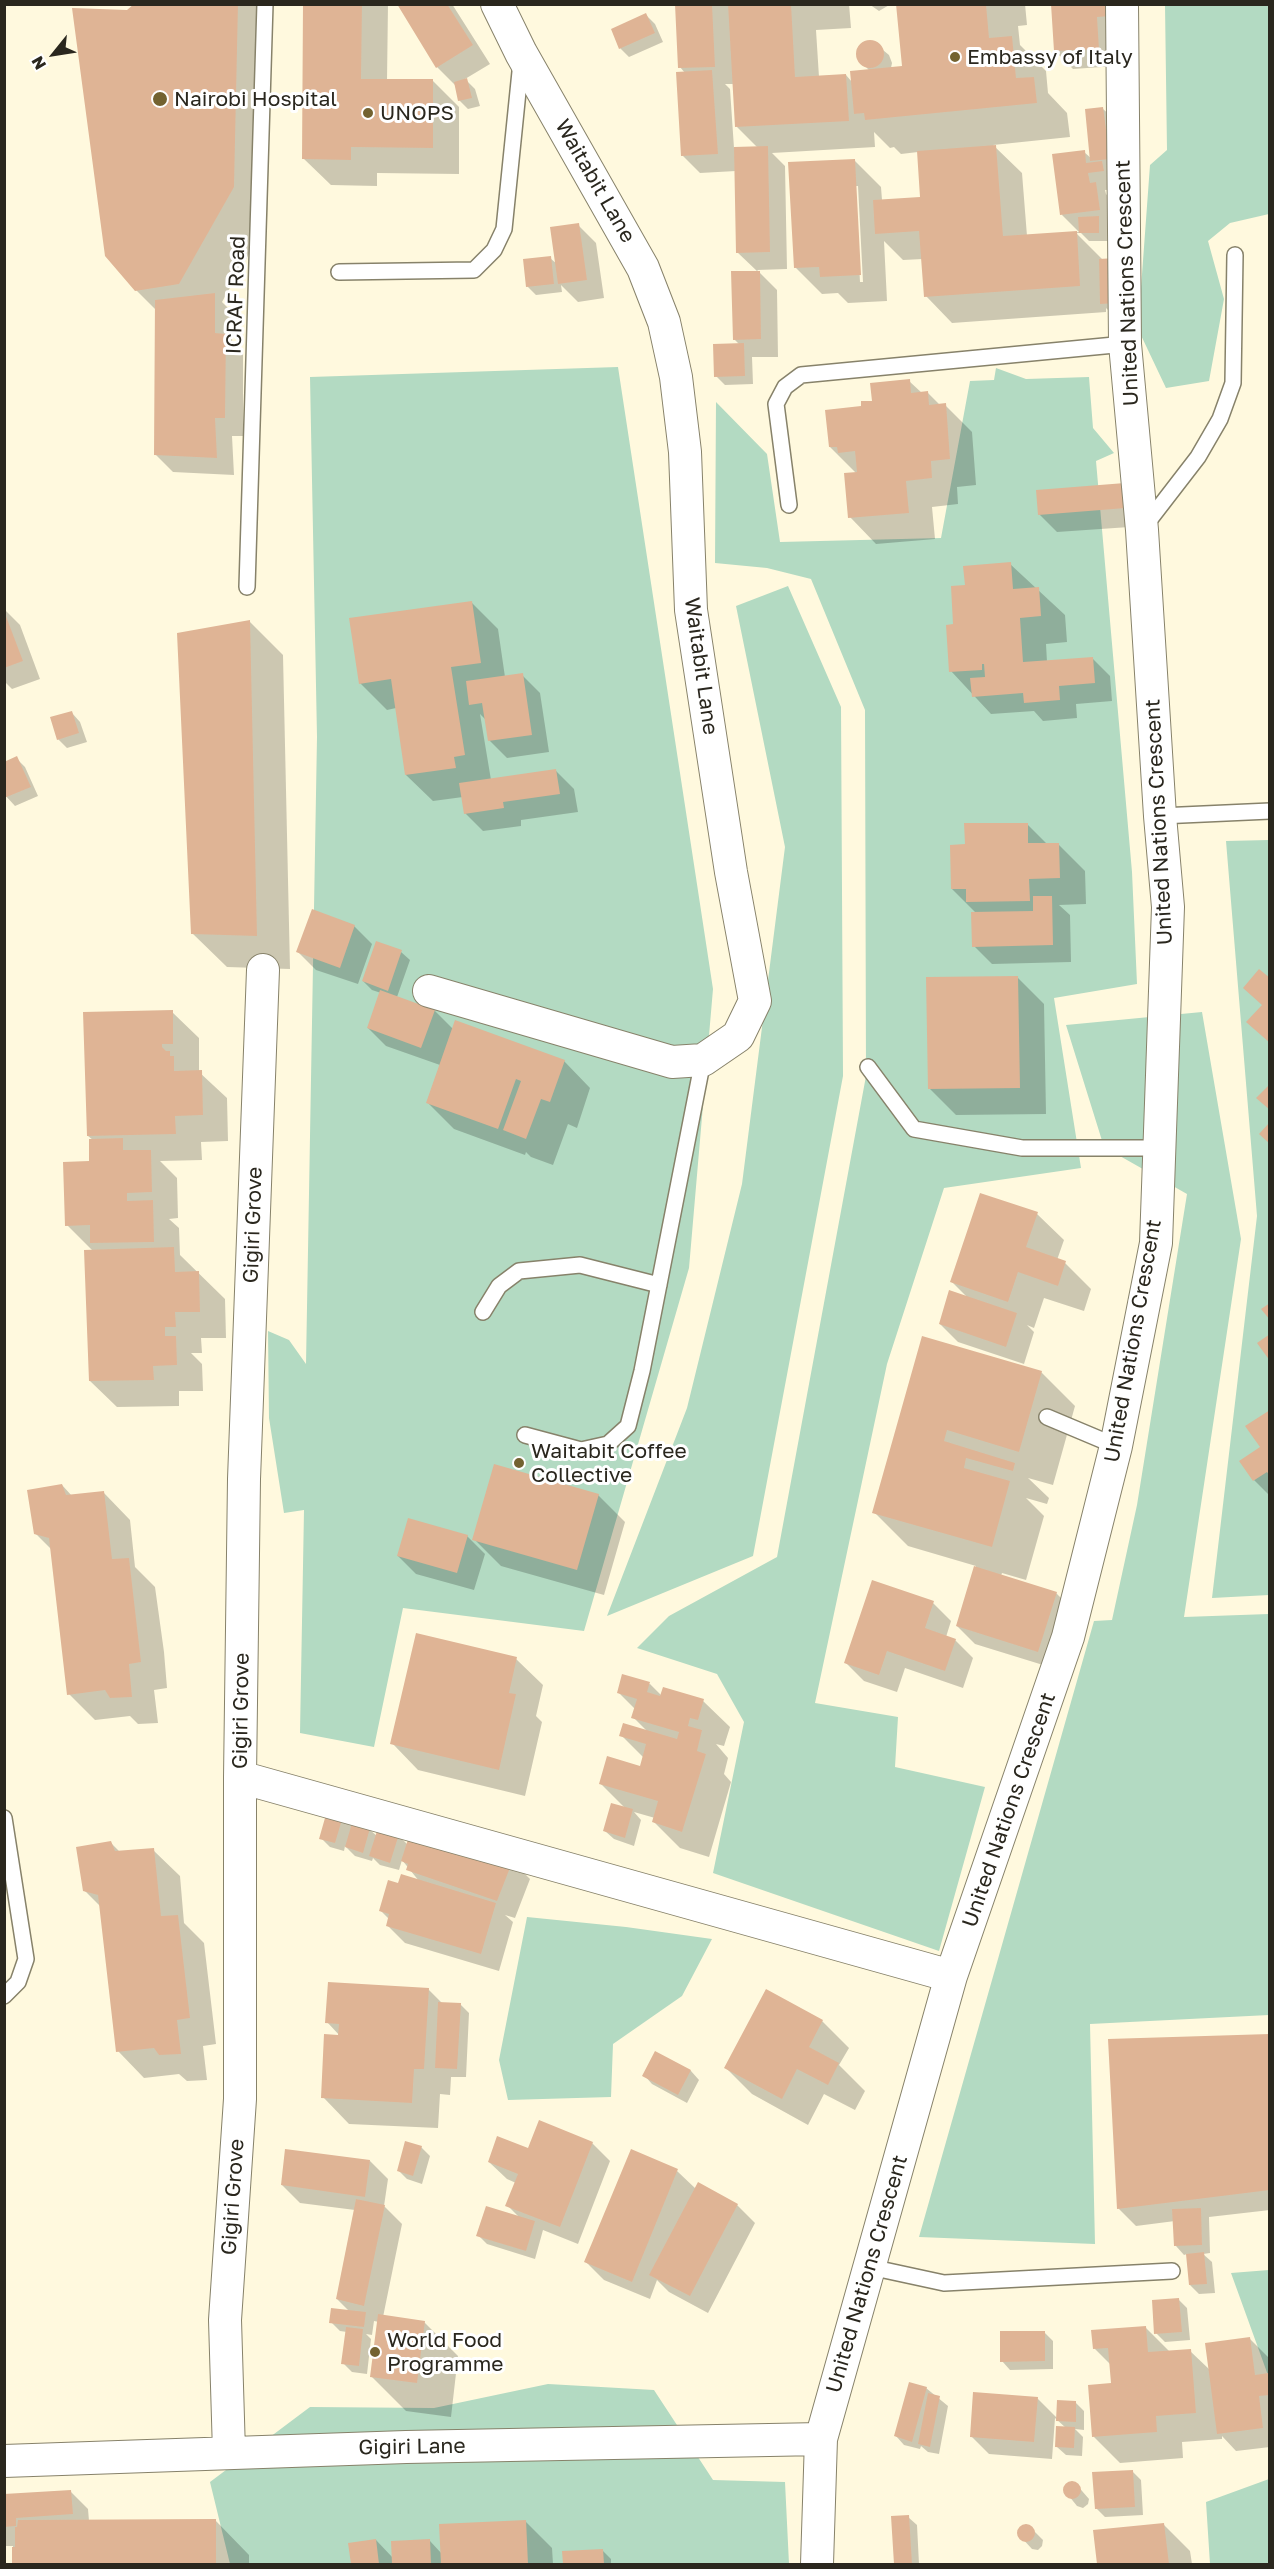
<!DOCTYPE html>
<html>
<head>
<meta charset="utf-8">
<style>
  body { margin:0 }
  #map { position:relative; width:1274px; height:2569px; overflow:hidden; background:#fff9de; font-family:"Golos Text",sans-serif }
  canvas { display:block }
  .frame { position:absolute; inset:0; border:6px solid #2a271e; pointer-events:none }
  .north { position:absolute; left:24px; top:24px; width:60px; height:60px; -webkit-text-stroke:4px #fff; paint-order:stroke; rotate:240deg; font-size:16px; font-weight:700; line-height:24px; text-align:center; color:#2a271e }
  .north::after { content:''; display:block; margin:auto; width:21px; height:27px; background:#2a271e; clip-path:polygon(50% 0,100% 100%,50% 72%,0 100%) }
</style>
</head>
<body>
<div id="map">
<canvas width="1274" height="2569"></canvas>
<div class="frame"></div>
<div class="north">N</div>
</div>
<script>
const ctx = document.querySelector('canvas').getContext('2d');
ctx.lineJoin = 'round';
function fill(path, color) {
  ctx.fillStyle = color;
  ctx.fill(path, 'evenodd');
}
function shape(rows) {
  const path = new Path2D();
  for (const r of rows) {
    if (r.length === 3) {
      path.moveTo(r[0] + r[2], r[1]);
      path.arc(r[0], r[1], r[2], 0, 2 * Math.PI);
      continue;
    }
    path.moveTo(r[0], r[1]);
    for (let i = 2; i < r.length; i += 2) path.lineTo(r[i], r[i + 1]);
  }
  return path;
}
function strokePath(path, color, width, dash) {
  ctx.strokeStyle = color;
  ctx.lineWidth = width;
  ctx.lineCap = dash ? 'butt' : 'round';
  ctx.setLineDash(dash || []);
  ctx.stroke(path);
}
function label(font, color, halo, rows, align = 'center') {
  ctx.font = font + ' "Golos Text",sans-serif';
  ctx.lineWidth = 6;
  ctx.setLineDash([]);
  ctx.textBaseline = 'middle';
  ctx.strokeStyle = halo;
  ctx.fillStyle = color;
  for (const [text, x, y, turn = 0] of rows) {
    ctx.save();
    ctx.translate(x, y);
    ctx.rotate((+turn || 0) * Math.PI / 180);
    ctx.textAlign = isNaN(turn) ? turn : align;
    if (halo) ctx.strokeText(text, 0, 0);
    ctx.fillText(text, 0, 0);
    ctx.restore();
  }
}
const green = shape([
  [1165,5,1269,5,1269,214,1230,223,1208,241,1224,299,1209,381,1166,388,1138,329,1150,165,1167,150],
  [618,367,713,989,689,1268,584,1631,403,1608,374,1747,300,1733,304,1510,284,1513,269,1418,268,1331,289,1340,306,1364,317,737,310,377],
  [996,368,1026,379,1089,377,1093,428,1114,453,1096,461,1132,872,1137,984,1054,998,1081,1168,944,1188,887,1364,815,1703,898,1717,895,1767,985,1787,939,1951,713,1873,744,1722,717,1674,637,1648,669,1616,777,1557,866,1076,865,710,811,579,767,568,715,563,716,402,767,454,780,542,941,538,970,381,994,380],
  [788,586,841,707,843,1076,753,1556,607,1616,687,1408,742,1184,785,847,736,606],
  [1269,840,1269,1595,1212,1598,1257,1216,1226,841],
  [1202,1012,1241,1239,1184,1617,1269,1614,1269,2015,1090,2024,1095,2244,919,2237,1094,1621,1112,1620,1137,1505,1187,1194,1104,1147,1066,1025],
  [527,1917,626,1927,712,1939,682,1996,613,2044,611,2097,508,2100,499,2060],
  [1269,2270,1269,2378,1231,2273],
  [548,2384,654,2390,713,2480,785,2482,789,2564,230,2564,210,2482,310,2407,434,2408],
  [1269,2479,1269,2564,1210,2564,1206,2502]
]);
const shadow = shape([
  [136,4,259,4,272,18,267,222,222,302,233,313,232,343,243,353,243,436,232,436,234,475,173,472,155,454,156,310,136,290],
  [305,4,388,4,387,81,433,81,459,107,459,174,377,173,377,186,331,185,304,159],
  [399,4,452,4,490,64,465,79,475,89,480,106,468,109,459,100,456,86,437,67],
  [677,4,849,4,851,28,816,30,819,77,846,75,852,82,869,70,862,63,857,52,861,45,872,41,889,55,892,63,891,68,904,67,898,4,1025,4,1027,25,1018,26,1020,45,1046,71,1048,93,1067,113,1070,137,993,145,1022,173,1027,236,1079,232,1062,215,1084,152,1092,159,1103,109,1112,117,1118,167,1107,168,1120,180,1121,189,1105,190,1106,194,1113,202,1117,228,1107,229,1108,241,1089,241,1081,233,1076,233,1102,259,1116,260,1110,312,1106,308,1106,312,952,323,926,296,923,259,903,260,884,241,887,301,848,303,838,293,822,294,795,267,854,160,881,187,882,200,922,198,918,152,901,154,894,147,890,148,874,132,875,147,772,153,785,166,787,269,757,270,777,290,778,357,752,357,753,384,725,385,716,376,740,345,734,339,758,272,737,252,736,171,700,173,682,155,685,73,680,67],
  [725,84,734,84,737,127,758,148,734,148,730,89],
  [855,186,858,186,863,282,860,282],
  [869,4,891,4,879,11],
  [1053,4,1125,4,1116,66,1073,69,1055,51],
  [646,15,655,24,663,42,629,57,620,48],
  [578,225,596,243,604,298,578,302,561,285,562,292,536,295,527,286,550,258,557,264],
  [909,381,922,393,928,393,940,405,945,405,972,432,976,485,957,487,958,504,932,507,935,539,876,544,850,517,856,473,830,447,863,408],
  [1124,485,1144,526,1057,532,1039,514],
  [1010,564,1065,615,1067,642,1046,644,1047,662,1092,658,1110,676,1112,701,1076,704,1077,718,1043,721,1034,711,991,714,951,671,955,626,966,587],
  [472,603,498,629,505,677,522,675,540,693,549,752,507,758,489,740,486,720,480,714,491,780,556,771,574,789,578,812,521,820,521,826,483,831,465,813,463,797,433,801,406,775,396,708,387,710,360,683],
  [4,609,20,625,40,679,12,689,4,681],
  [249,621,283,655,290,969,227,967,192,933],
  [72,713,80,722,87,742,67,748,58,739],
  [16,758,25,767,38,796,15,806,4,794],
  [1027,824,1047,844,1058,844,1085,871,1086,904,1059,905,1070,915,1071,962,992,964,974,946,977,914,952,889,967,846],
  [354,926,372,944,358,984,316,970,298,952],
  [401,952,410,960,397,997,435,1011,453,1029,564,1061,590,1088,577,1128,568,1124,553,1165,531,1157,526,1152,525,1155,454,1129,427,1102,440,1065,386,1046,368,1028,381,993,372,990,363,981],
  [1017,977,1044,1004,1046,1114,956,1115,930,1089],
  [172,1012,199,1038,199,1072,227,1098,228,1141,201,1142,202,1160,160,1161,177,1178,178,1218,169,1219,179,1228,180,1255,225,1299,226,1338,201,1338,202,1353,191,1353,202,1364,203,1391,179,1391,179,1406,117,1407,90,1381,93,1251,67,1225,91,1162,93,1140,88,1136],
  [1037,1214,1064,1240,1057,1260,1065,1263,1091,1289,1084,1311,1044,1298,1034,1328,1027,1325,1034,1332,1024,1364,958,1342,940,1324,968,1298,952,1282],
  [923,1338,1041,1372,1075,1406,1053,1485,1028,1478,1049,1498,1047,1504,1026,1498,1044,1516,1026,1580,1002,1573,1001,1576,1056,1593,1074,1611,1056,1669,975,1644,957,1626,976,1566,908,1546,874,1512],
  [1270,1411,1270,1496,1254,1480,1241,1462,1262,1448],
  [62,1485,72,1496,104,1493,130,1520,135,1567,155,1587,164,1652,167,1688,154,1690,158,1723,138,1724,130,1716,95,1720,69,1694,51,1549,35,1533],
  [598,1495,625,1522,604,1595,501,1566,474,1539],
  [467,1536,485,1554,474,1590,416,1574,398,1556],
  [933,1603,951,1621,946,1637,955,1640,973,1658,963,1688,905,1668,897,1692,864,1681,846,1663],
  [516,1659,543,1685,536,1716,542,1722,525,1796,418,1770,392,1743],
  [650,1684,662,1696,703,1701,730,1727,724,1746,716,1744,728,1758,724,1774,731,1782,709,1857,680,1848,654,1822,655,1818,634,1812,641,1820,634,1846,614,1839,605,1831,626,1809,600,1783,641,1768,644,1758,621,1735,648,1732,633,1717,635,1709,618,1692],
  [343,1817,353,1827,370,1830,377,1836,398,1835,408,1845,512,1861,530,1879,515,1918,505,1915,513,1922,499,1971,405,1943,387,1925,389,1919,380,1910,399,1885,419,1881,402,1860,399,1870,380,1865,373,1858,372,1861,355,1856,345,1846,344,1851,330,1847,321,1838],
  [111,1843,121,1853,153,1850,180,1876,184,1923,204,1943,216,2044,203,2046,207,2080,187,2081,179,2074,144,2078,118,2051,101,1907,85,1891],
  [428,1989,443,2004,460,2004,469,2013,466,2077,451,2077,450,2095,440,2094,438,2128,349,2124,323,2097,341,2037,327,2022],
  [822,2021,849,2048,839,2065,865,2091,855,2110,824,2094,808,2125,752,2094,726,2068],
  [1270,2035,1270,2210,1209,2217,1210,2253,1203,2254,1212,2262,1215,2293,1199,2294,1190,2285,1187,2254,1184,2255,1176,2246,1175,2221,1136,2226,1118,2208],
  [655,2053,691,2071,699,2080,687,2103,652,2084,644,2075],
  [592,2143,610,2161,578,2244,543,2230,535,2259,487,2244,478,2235,520,2218,507,2205,516,2183,507,2179,489,2162,529,2150],
  [421,2147,430,2156,422,2184,407,2179,398,2170],
  [370,2161,388,2179,384,2206,402,2224,383,2317,424,2322,458,2356,451,2417,406,2411,372,2377,379,2322,374,2321,372,2335,366,2334,371,2339,367,2374,352,2372,343,2363,347,2332,340,2331,331,2322,350,2312,337,2299,355,2210,300,2203,282,2185],
  [677,2171,696,2189,737,2205,755,2223,708,2313,669,2292,657,2280,650,2299,604,2280,586,2262],
  [1178,2299,1187,2308,1190,2340,1165,2342,1156,2333],
  [1145,2327,1170,2352,1190,2351,1210,2370,1250,2339,1268,2357,1270,2447,1236,2451,1222,2436,1222,2439,1182,2442,1183,2458,1120,2463,1094,2437,1113,2385,1111,2365,1094,2348],
  [1044,2332,1053,2341,1053,2369,1010,2370,1002,2361],
  [926,2388,948,2406,939,2454,928,2452,921,2446,920,2449,904,2445,896,2436],
  [1037,2398,1058,2419,1075,2402,1084,2411,1084,2430,1075,2429,1083,2437,1082,2456,1066,2455,1057,2447,1066,2428,1055,2418,1052,2459,989,2454,971,2436],
  [1132,2471,1141,2480,1143,2515,1105,2517,1096,2508],
  [1071,2483,1076,2484,1089,2499,1088,2504,1083,2508,1077,2506,1065,2491,1066,2486],
  [70,2491,88,2509,89,2521,215,2520,249,2555,249,2564,13,2564,13,2546,4,2546,4,2496],
  [908,2517,917,2525,919,2564,896,2564,893,2518],
  [526,2522,552,2548,553,2564,352,2564,349,2544,376,2540,393,2558,430,2541,442,2554],
  [1164,2525,1190,2551,1192,2564,1098,2564,1095,2531],
  [1024,2526,1030,2527,1043,2540,1042,2546,1038,2550,1032,2549,1019,2535,1020,2529],
  [602,2550,611,2559,611,2564,564,2564,564,2552]
]);
const building = shape([
  [134,4,238,4,234,187,179,284,135,291,105,256,72,8,127,10],
  [303,4,362,4,361,79,433,79,433,148,351,147,351,160,302,159],
  [397,4,447,4,473,45,436,68],
  [675,4,712,4,715,67,678,68],
  [728,4,791,4,795,77,846,74,849,121,735,127],
  [896,4,986,4,989,38,1012,36,1016,78,1034,77,1037,103,865,120,864,113,854,114,850,71,902,66],
  [1051,4,1111,4,1111,16,1097,17,1099,49,1054,51],
  [646,13,655,33,619,49,611,29],
  [870,54,14],
  [712,70,718,154,681,156,676,72],
  [467,78,472,98,458,101,454,82],
  [1103,107,1110,159,1090,161,1085,109],
  [996,145,1003,236,1077,231,1080,286,924,297,919,231,875,234,873,200,920,197,917,151],
  [768,146,770,252,736,253,734,147],
  [1085,150,1086,163,1102,161,1104,171,1088,173,1090,183,1096,182,1100,210,1060,215,1052,154],
  [855,159,861,275,820,277,819,267,794,268,788,162],
  [1099,216,1099,233,1079,233,1078,217],
  [579,223,587,280,558,284,550,227],
  [551,256,554,284,526,287,523,259],
  [1116,258,1118,303,1100,304,1099,259],
  [731,271,760,271,761,339,733,340],
  [215,293,215,333,226,334,225,418,215,418,217,458,154,455,155,300],
  [744,343,745,376,714,377,713,344],
  [910,379,911,393,928,391,929,405,946,403,950,459,931,461,932,478,906,481,909,513,848,518,844,473,857,472,855,451,838,453,837,447,829,447,825,410,861,406,861,401,872,401,870,383],
  [1125,483,1126,508,1038,515,1036,490],
  [1011,562,1013,589,1039,587,1041,616,1020,618,1023,662,1093,657,1095,683,1059,686,1060,700,1024,703,1023,693,972,697,970,678,985,677,984,664,982,664,982,670,949,672,946,625,953,624,951,586,965,585,963,566],
  [472,601,481,663,451,667,465,755,454,757,456,768,405,775,391,679,359,684,349,618],
  [4,611,23,661,4,668],
  [250,620,257,936,191,934,177,633],
  [523,673,532,735,488,741,482,703,469,705,466,681],
  [72,711,79,733,57,740,50,717],
  [17,756,31,787,4,798,4,762],
  [556,769,560,794,503,802,504,808,464,814,459,783],
  [964,823,1028,823,1028,843,1059,843,1060,878,1029,879,1030,901,966,902,966,889,951,889,950,845,965,844],
  [1033,896,1052,896,1053,945,972,947,971,912,1033,911],
  [312,909,355,925,340,968,296,952],
  [376,941,402,950,388,991,362,981],
  [1259,969,1270,978,1270,1043,1246,1022,1262,1005,1243,988],
  [1018,976,1020,1088,928,1089,926,977],
  [380,990,435,1010,421,1048,367,1028],
  [173,1010,173,1044,162,1044,162,1047,166,1051,170,1051,170,1056,174,1056,174,1071,202,1070,203,1115,175,1116,176,1134,87,1136,83,1012],
  [455,1020,565,1060,550,1102,541,1099,526,1139,503,1130,521,1081,516,1079,498,1129,426,1103],
  [1270,1084,1270,1110,1256,1098],
  [1270,1122,1270,1144,1259,1134],
  [123,1138,123,1150,151,1150,152,1192,127,1193,127,1201,153,1200,154,1242,90,1243,90,1225,65,1226,63,1162,89,1161,89,1139],
  [980,1193,1038,1212,1026,1247,1066,1261,1058,1286,1018,1272,1008,1302,950,1282],
  [174,1247,175,1272,199,1271,200,1312,175,1312,176,1327,165,1327,165,1336,176,1336,177,1365,153,1366,154,1380,89,1381,84,1250],
  [949,1290,1017,1313,1006,1347,939,1324],
  [1270,1303,1270,1320,1261,1309],
  [1270,1334,1270,1361,1257,1343],
  [922,1336,1042,1371,1019,1452,947,1430,944,1441,1015,1463,1013,1471,966,1458,964,1468,1010,1481,992,1547,872,1513],
  [1270,1410,1270,1476,1267,1472,1253,1481,1239,1461,1260,1447,1245,1426],
  [494,1464,599,1494,577,1570,472,1540],
  [62,1484,66,1495,104,1491,112,1559,129,1558,141,1662,129,1664,132,1697,110,1698,105,1690,67,1695,49,1538,34,1534,27,1490],
  [408,1518,468,1535,457,1573,397,1556],
  [974,1566,1057,1592,1038,1652,956,1626],
  [872,1580,934,1601,925,1628,956,1639,945,1671,887,1651,879,1675,844,1663],
  [416,1633,517,1657,509,1693,516,1694,499,1770,390,1744],
  [622,1674,650,1682,647,1692,660,1696,663,1687,704,1699,698,1720,690,1718,688,1726,702,1730,697,1751,706,1754,682,1832,652,1822,658,1801,599,1784,607,1756,640,1766,646,1744,619,1736,623,1723,677,1739,679,1732,631,1718,637,1699,617,1693],
  [611,1803,633,1809,625,1838,603,1831],
  [327,1811,343,1816,335,1843,319,1839],
  [352,1823,370,1828,363,1853,345,1847],
  [412,1827,513,1860,497,1901,406,1870,408,1864,401,1861],
  [378,1828,399,1834,390,1863,369,1856],
  [111,1841,115,1851,154,1848,161,1916,178,1915,190,2018,177,2020,181,2054,159,2055,154,2048,116,2052,98,1895,83,1891,76,1847],
  [401,1874,496,1903,481,1954,386,1926,389,1914,379,1911,388,1880,398,1883],
  [328,1982,429,1988,424,2069,414,2069,412,2103,321,2098,324,2034,338,2035,339,2024,325,2023],
  [766,1989,823,2020,809,2047,839,2063,828,2085,797,2069,782,2099,724,2068],
  [438,2002,461,2003,457,2069,435,2068],
  [1270,2034,1270,2190,1117,2209,1108,2039],
  [655,2051,691,2070,678,2095,642,2076],
  [539,2120,593,2142,560,2227,505,2206,518,2174,488,2162,497,2136,528,2148],
  [405,2141,422,2146,413,2176,397,2171],
  [285,2149,370,2160,365,2197,281,2185],
  [631,2149,678,2169,632,2282,584,2262],
  [698,2182,738,2204,690,2296,649,2275],
  [356,2199,385,2205,364,2306,336,2299],
  [486,2206,535,2221,526,2251,476,2236],
  [1201,2208,1202,2245,1174,2246,1172,2209],
  [1204,2252,1207,2284,1189,2285,1186,2254],
  [1179,2298,1182,2332,1154,2334,1152,2300],
  [331,2308,366,2312,364,2327,329,2323],
  [378,2314,425,2321,417,2383,370,2377],
  [1146,2326,1148,2352,1191,2349,1196,2413,1156,2416,1157,2432,1092,2437,1088,2385,1111,2383,1108,2348,1093,2349,1091,2330],
  [346,2327,363,2329,359,2366,341,2364],
  [1000,2331,1045,2331,1045,2361,1000,2362],
  [1250,2337,1255,2375,1268,2373,1270,2395,1259,2396,1263,2428,1217,2434,1205,2343],
  [909,2382,927,2387,912,2442,894,2436],
  [973,2392,1038,2397,1034,2442,970,2437],
  [928,2393,940,2396,930,2447,918,2444],
  [1057,2400,1076,2401,1076,2422,1056,2421],
  [1056,2426,1075,2427,1074,2448,1055,2447],
  [1133,2470,1135,2507,1095,2509,1092,2472],
  [1072,2490,9],
  [71,2490,73,2514,16,2518,16,2526,4,2527,4,2494],
  [909,2515,912,2564,894,2564,891,2516],
  [216,2519,216,2564,12,2564,12,2547,15,2547,15,2527,17,2527,18,2520],
  [526,2520,528,2564,441,2564,439,2524],
  [1164,2523,1169,2564,1097,2564,1093,2530],
  [1026,2533,9],
  [376,2539,379,2564,351,2564,348,2543],
  [430,2539,431,2564,392,2564,391,2541],
  [603,2549,604,2564,563,2564,562,2551]
]);
const lane = shape([
  [339,272,474,270,494,250,504,229,521,62],
  [789,505,776,404,785,387,801,375,1125,344],
  [1144,527,1198,457,1220,419,1233,383,1235,255],
  [247,587,265,4],
  [1160,816,1270,811],
  [868,1067,914,1129,1022,1148,1160,1148],
  [483,1312,499,1286,519,1271,580,1265,659,1285],
  [1047,1417,1116,1446],
  [525,1435,581,1450,608,1444,628,1426,642,1371,703,1060],
  [4,1818,26,1959,18,1982,4,1996],
  [870,2267,944,2283,1172,2271]
]);
const street = shape([
  [429,991,672,1062,703,1060,738,1036,755,1001,731,872,691,610,685,452,676,377,664,322,643,268,521,53,497,4],
  [240,1777,951,1976],
  [229,2452,225,2320,240,2099,240,1777,244,1479,263,970],
  [4,2461,406,2447,821,2439],
  [817,2564,821,2439,951,1976,1068,1637,1116,1446,1156,1243,1168,907,1160,816,1142,530,1125,344,1122,4]
]);
const markers = [
  [955,57,6,"#736230"],
  [160,99,8,"#736230"],
  [368,113,6,"#736230"],
  [519,1463,6,"#736230"],
  [375,2352,6,"#736230"]
];
const poiNames = [
  ["Embassy of Italy",967,57],
  ["Nairobi Hospital",174,99],
  ["UNOPS",380,113],
  ["Waitabit Coffee",531,1451],
  ["Collective",531,1475],
  ["World Food",387,2340],
  ["Programme",387,2364]
];
const streetNames = [
  ["Waitabit Lane",595,181,60],
  ["United Nations Crescent",1127,283,-92],
  ["ICRAF Road",236,295,-88],
  ["Waitabit Lane",701,666,82],
  ["United Nations Crescent",1159,822,-93],
  ["Gigiri Grove",253,1225,-88],
  ["United Nations Crescent",1133,1341,-80],
  ["Gigiri Grove",241,1711,-89],
  ["United Nations Crescent",1009,1810,-71],
  ["Gigiri Grove",233,2197,-86],
  ["United Nations Crescent",867,2274,-74],
  ["Gigiri Lane",412,2447,-1]
];
fill(green, '#b3dac2');
fill(shadow, '#0003');
fill(building, '#dfb495');
strokePath(lane, '#87826a', 18);
strokePath(street, '#87826a', 34);
strokePath(lane, '#fff', 15);
strokePath(street, '#fff', 32);
for (const [x, y, r, color] of markers) {
  const dot = new Path2D();
  dot.arc(x, y, r, 0, 2 * Math.PI);
  ctx.fillStyle = color;
  ctx.fill(dot);
  strokePath(dot, '#fff', 2);
}
label('21px', '#2a271e', '#fff', poiNames, 'left');
label('21px', '#2a271e', '#fff', streetNames);
</script>
</body>
</html>
